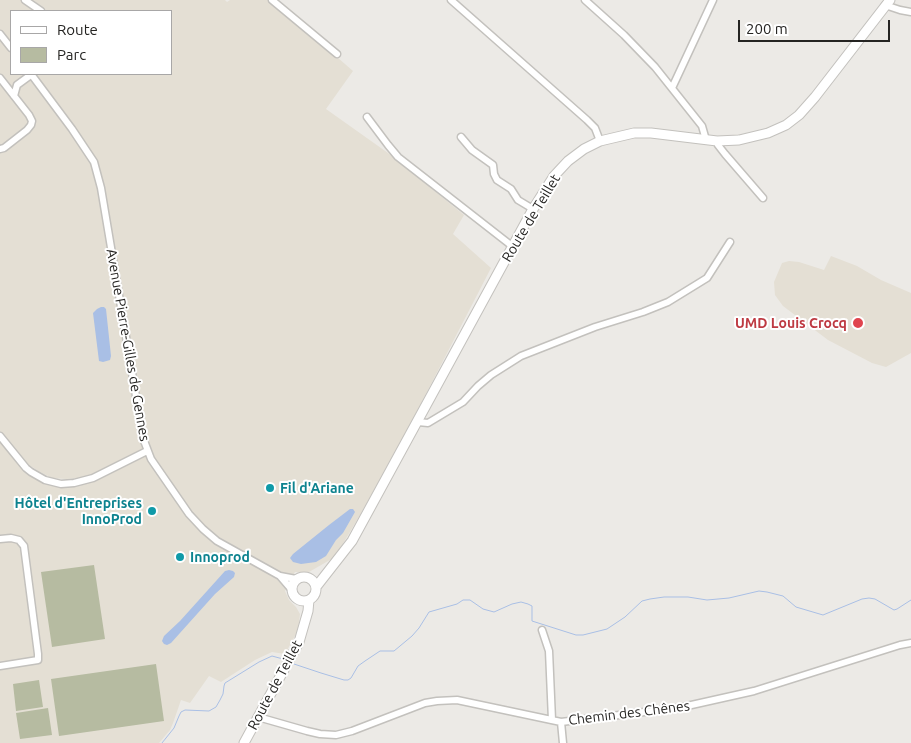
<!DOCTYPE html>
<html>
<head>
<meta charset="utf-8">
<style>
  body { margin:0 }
  #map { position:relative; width:911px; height:743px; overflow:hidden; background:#eceae6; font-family:Ubuntu,sans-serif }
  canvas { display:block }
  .legend { position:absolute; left:10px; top:10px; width:162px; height:65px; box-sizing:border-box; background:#fff; border:1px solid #a8a7a7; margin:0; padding:6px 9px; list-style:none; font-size:15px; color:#252422 }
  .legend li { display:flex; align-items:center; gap:10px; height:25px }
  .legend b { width:25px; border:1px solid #a8a7a7 }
  .scale { position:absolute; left:738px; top:20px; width:152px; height:22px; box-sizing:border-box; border:2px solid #252422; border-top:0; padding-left:6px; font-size:15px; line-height:18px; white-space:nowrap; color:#252422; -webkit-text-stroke:4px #fff; paint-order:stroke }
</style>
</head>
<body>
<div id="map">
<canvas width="911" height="743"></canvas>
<ul class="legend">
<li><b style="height:6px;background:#fff"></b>Route</li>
<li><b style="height:14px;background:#b6bba1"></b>Parc</li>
</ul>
<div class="scale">200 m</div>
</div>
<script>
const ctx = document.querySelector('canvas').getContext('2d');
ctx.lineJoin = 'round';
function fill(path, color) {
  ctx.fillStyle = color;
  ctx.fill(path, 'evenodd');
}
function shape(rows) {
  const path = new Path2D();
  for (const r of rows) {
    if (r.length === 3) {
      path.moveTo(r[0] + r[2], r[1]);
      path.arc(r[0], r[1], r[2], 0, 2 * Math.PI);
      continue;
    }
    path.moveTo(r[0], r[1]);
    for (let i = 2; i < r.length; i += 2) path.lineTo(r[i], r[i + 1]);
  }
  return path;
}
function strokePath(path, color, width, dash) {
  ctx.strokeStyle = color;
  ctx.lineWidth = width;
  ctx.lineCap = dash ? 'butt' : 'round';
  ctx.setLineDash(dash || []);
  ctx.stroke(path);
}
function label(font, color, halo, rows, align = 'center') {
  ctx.font = font + ' Ubuntu,sans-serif';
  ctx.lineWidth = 4;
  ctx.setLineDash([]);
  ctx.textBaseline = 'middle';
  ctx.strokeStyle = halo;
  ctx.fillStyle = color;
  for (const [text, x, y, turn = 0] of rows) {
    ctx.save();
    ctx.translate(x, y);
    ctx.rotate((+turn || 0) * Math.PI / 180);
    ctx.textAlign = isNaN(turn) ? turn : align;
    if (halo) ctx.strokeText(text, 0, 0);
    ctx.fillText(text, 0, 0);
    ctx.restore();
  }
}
const built = shape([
  [0,0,225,0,227,2,230,0,269,0,290,16,353,71,326,109,388,153,464,215,453,234,491,268,399,446,360,515,335,557,309,572,295,572,285,591,289,600,296,607,300,614,299,623,297,632,285,654,272,652,255,660,221,682,209,676,190,703,181,700,173,723,170,730,159,743,0,743],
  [11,11,171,11,171,74,11,74],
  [9,443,29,465,40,472,52,478,66,479,79,478,81,486,66,487,55,485,28,472],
  [831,256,857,266,881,280,911,293,911,353,886,367,872,363,828,340,783,306,775,295,774,282,782,263,789,261,799,262,824,270]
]);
const green = shape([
  [94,565,105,639,52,647,41,572],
  [156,664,164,721,59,736,51,679],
  [39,680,43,707,16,711,13,684],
  [48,708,52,735,20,739,16,713]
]);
const water = shape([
  [101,307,104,307,106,309,111,356,110,360,103,362,99,361,93,313,97,309],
  [350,509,353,509,355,512,343,533,336,540,326,556,316,562,301,564,293,562,290,558,293,554,329,525],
  [229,570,233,571,235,573,234,577,215,594,171,643,167,645,164,644,162,641,164,636,180,621,225,571]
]);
const stream = shape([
  [291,663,321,673,344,680,348,680,351,678,358,666,365,661,380,651,394,651,412,636,419,628,429,612,457,604,463,600,470,600,483,609,494,612,512,604,521,602,528,604,532,606,532,621,576,635,583,635,607,629,625,617,642,601,650,599,664,597,688,597,707,600,729,598,759,591,767,592,783,596,796,607,823,615,862,599,869,598,875,599,894,610,897,609,911,600],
  [162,743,174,728,179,716,181,712,185,710,209,711,216,707,220,700,223,694,224,686,225,683,259,662,272,656,283,659]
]);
const street = shape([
  [25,0,41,11],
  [272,0,337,54],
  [451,0,587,120,595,128,600,141],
  [585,0,624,35,655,67,702,126,706,140],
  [885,5,900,10,911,12],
  [0,34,11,48],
  [31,74,72,129,94,162,101,188,143,438,151,459,189,514,203,529,217,541,280,576,296,579],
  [0,78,29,115,32,121,31,125,27,130,4,148,0,149],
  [672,88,713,0],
  [14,96,17,85,32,74],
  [367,117,388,145,398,157,512,246],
  [461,137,472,150,493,165,494,174,497,180,511,189,518,200,533,209],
  [717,141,718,145,725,154,763,198],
  [418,422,428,423,463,402,478,386,491,375,521,356,595,327,643,312,668,302,707,278,730,242],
  [0,436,26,468,31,472,45,480,61,484,74,483,93,478,147,451],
  [0,539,11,538,19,540,24,546,38,654,38,660,0,666],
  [280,576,292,590],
  [542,630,549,651,552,720],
  [258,717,307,731,320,734,336,735,352,731,425,703,437,701,457,700,561,722,678,708,754,691,900,645,911,643],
  [561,722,563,743]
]);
const secondary = shape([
  [304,589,12],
  [316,587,352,541,533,209,554,176,568,161,584,149,600,141,634,133,651,133,717,141,739,140,768,133,786,125,799,115,815,97,890,0],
  [244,743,299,642,308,611,309,600]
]);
const markers = [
  [858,323,6,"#e0444e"],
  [270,488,5,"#0f9aa8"],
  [152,511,5,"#0f9aa8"],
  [180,557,5,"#0f9aa8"]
];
const streetNames = [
  ["Route de Teillet",531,218,-59],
  ["Avenue Pierre-Gilles de Gennes",128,345,80],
  ["Route de Teillet",275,685,-62],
  ["Chemin des Chênes",629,713,-7]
];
const healthNames = [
  ["UMD Louis Crocq",847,323]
];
const cultureNames = [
  ["Fil d'Ariane",280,488],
  ["Hôtel d'Entreprises",142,503,"right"],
  ["InnoProd",142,519,"right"],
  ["Innoprod",190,557]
];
fill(built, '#e4dfd4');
fill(green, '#b6bba1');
fill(water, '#a9bfe5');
strokePath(stream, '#a9bfe5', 1);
strokePath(street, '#c3c1bd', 9);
strokePath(secondary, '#c3c1bd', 11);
strokePath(street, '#fff', 6);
strokePath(secondary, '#fff', 9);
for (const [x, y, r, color] of markers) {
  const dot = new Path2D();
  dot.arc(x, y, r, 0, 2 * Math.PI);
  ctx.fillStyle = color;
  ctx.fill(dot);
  strokePath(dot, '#fff', 2);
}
label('14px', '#252422', '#fff', streetNames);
label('bold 14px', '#be3a42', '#fff', healthNames, 'right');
label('bold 14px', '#0d838f', '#fff', cultureNames, 'left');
</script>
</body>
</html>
